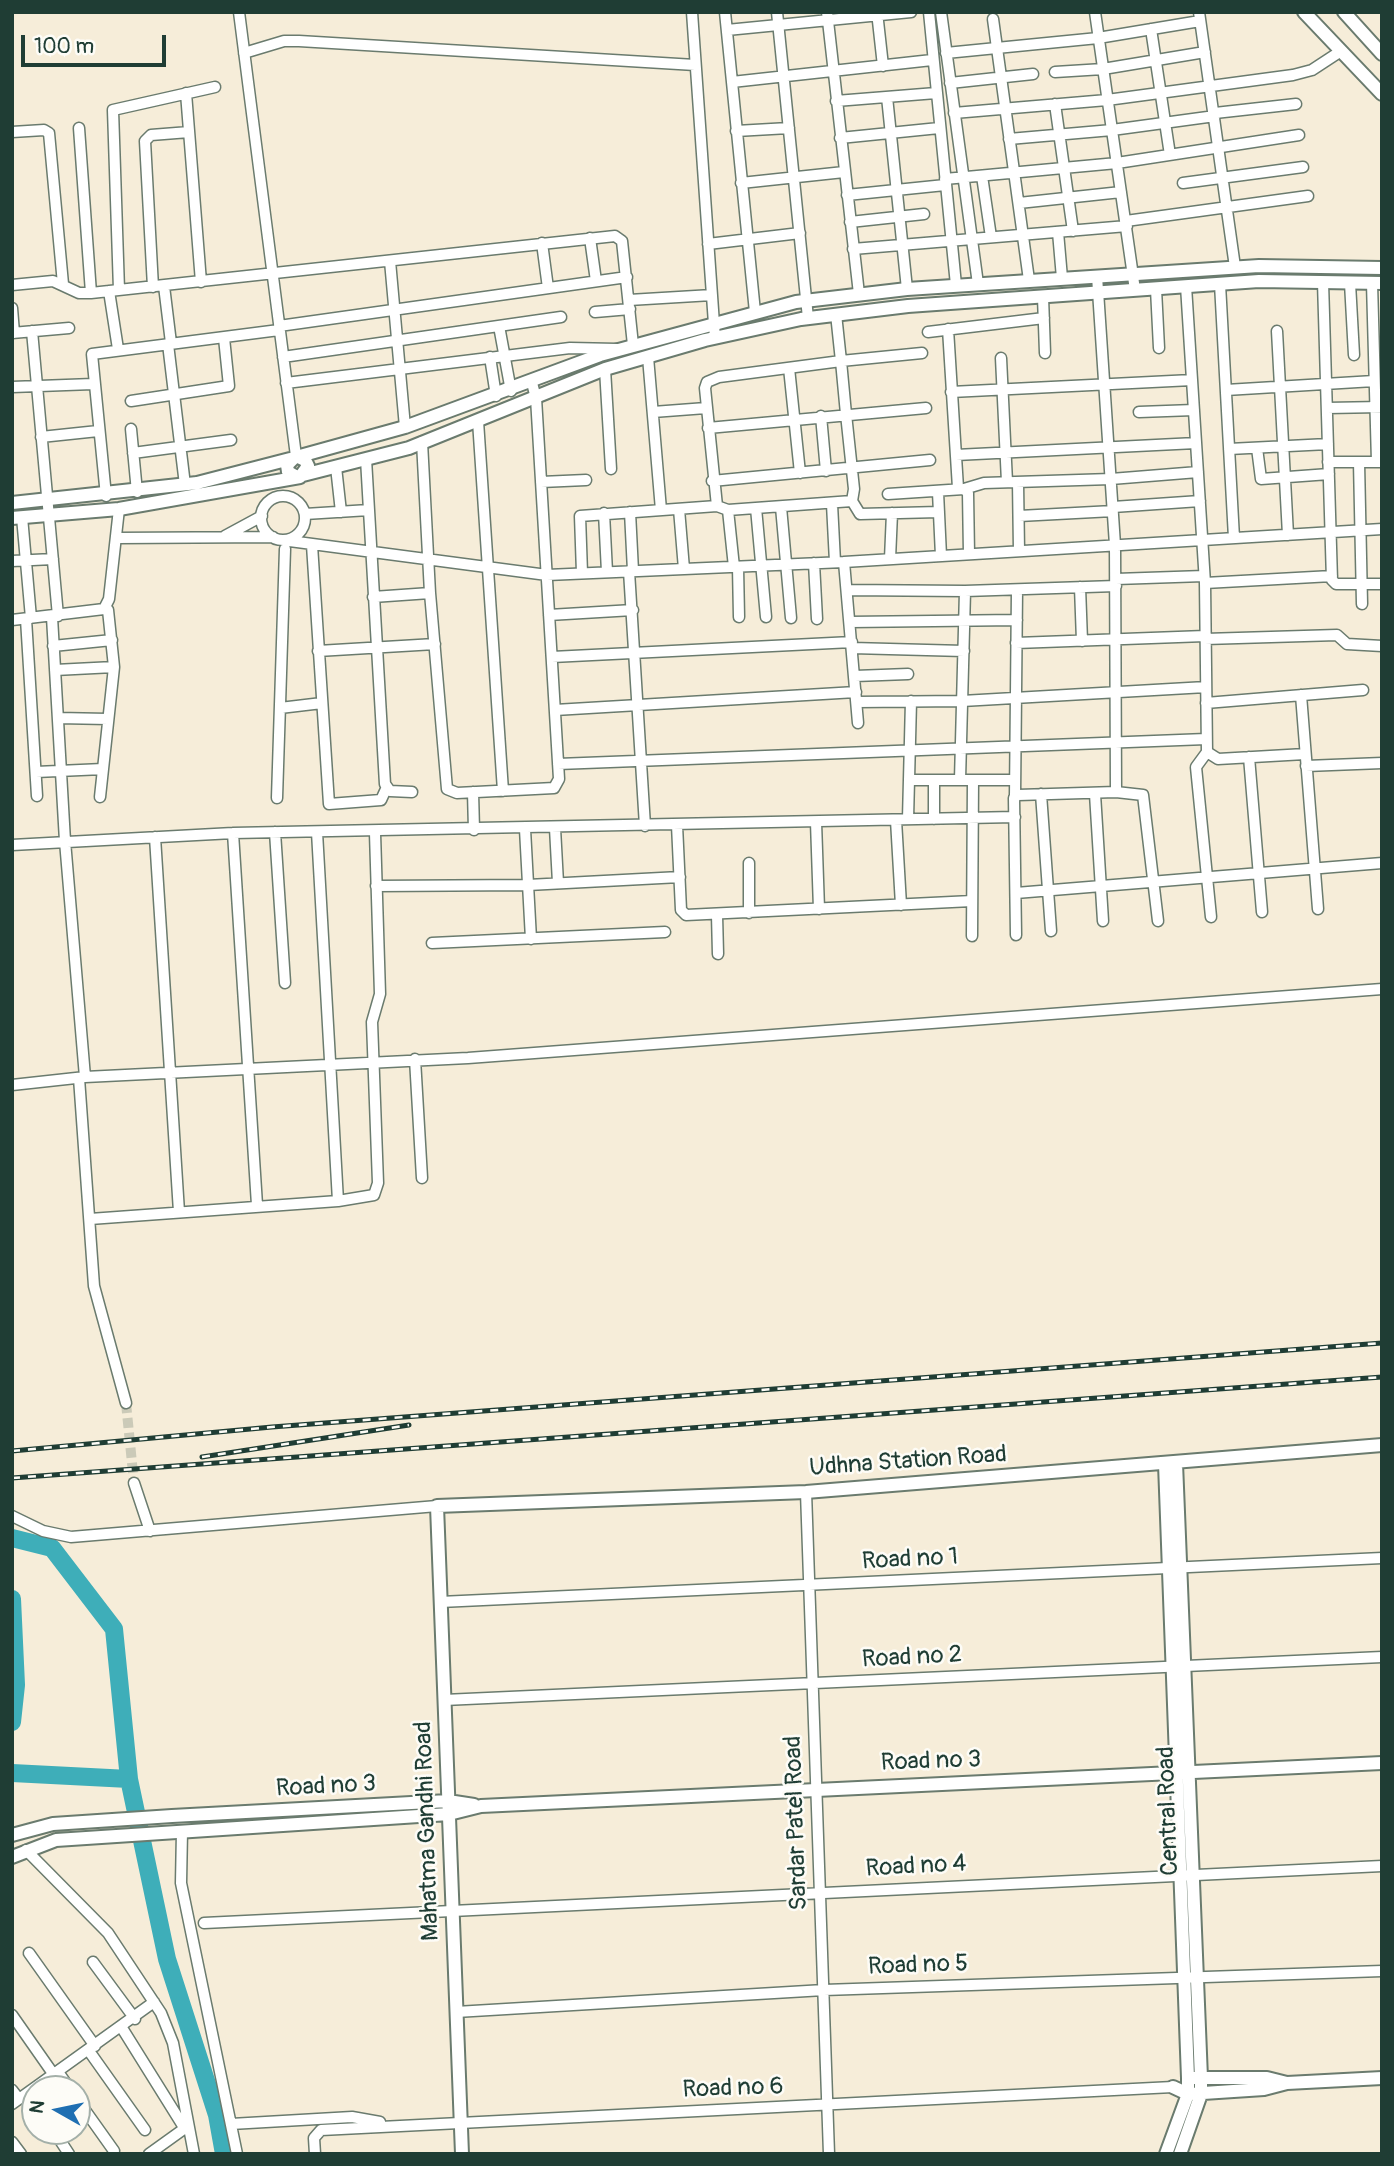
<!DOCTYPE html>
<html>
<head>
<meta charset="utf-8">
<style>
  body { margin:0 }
  #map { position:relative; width:1394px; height:2166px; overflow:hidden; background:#f6edd9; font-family:Pangolin,sans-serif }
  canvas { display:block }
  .frame { position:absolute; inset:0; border:14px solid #1f3d34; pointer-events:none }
  .north { position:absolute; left:21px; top:2075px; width:70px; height:70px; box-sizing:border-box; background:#fdfcf7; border:2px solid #a4b0a9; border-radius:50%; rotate:279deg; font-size:19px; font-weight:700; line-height:28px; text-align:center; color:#1f3d34 }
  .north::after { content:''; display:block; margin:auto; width:24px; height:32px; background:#1f6fb2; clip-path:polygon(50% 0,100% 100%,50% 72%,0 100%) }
  .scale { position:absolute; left:21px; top:35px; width:145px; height:32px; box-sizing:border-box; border:4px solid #1f3d34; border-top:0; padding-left:9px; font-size:21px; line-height:24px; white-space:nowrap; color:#1f3d34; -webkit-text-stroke:5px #fdfcf7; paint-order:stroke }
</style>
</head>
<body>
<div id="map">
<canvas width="1394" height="2166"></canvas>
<div class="frame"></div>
<div class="north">N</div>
<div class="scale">100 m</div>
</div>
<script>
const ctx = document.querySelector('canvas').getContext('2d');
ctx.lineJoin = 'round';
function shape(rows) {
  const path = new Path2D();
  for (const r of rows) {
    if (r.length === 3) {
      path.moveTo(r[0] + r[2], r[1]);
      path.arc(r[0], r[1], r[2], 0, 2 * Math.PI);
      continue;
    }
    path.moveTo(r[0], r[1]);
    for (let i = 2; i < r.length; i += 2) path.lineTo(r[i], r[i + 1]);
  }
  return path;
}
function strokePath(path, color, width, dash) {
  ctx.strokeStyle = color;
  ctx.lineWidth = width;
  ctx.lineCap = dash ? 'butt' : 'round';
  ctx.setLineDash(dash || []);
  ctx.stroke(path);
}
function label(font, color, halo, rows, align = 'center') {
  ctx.font = font + ' Pangolin,sans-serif';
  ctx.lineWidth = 5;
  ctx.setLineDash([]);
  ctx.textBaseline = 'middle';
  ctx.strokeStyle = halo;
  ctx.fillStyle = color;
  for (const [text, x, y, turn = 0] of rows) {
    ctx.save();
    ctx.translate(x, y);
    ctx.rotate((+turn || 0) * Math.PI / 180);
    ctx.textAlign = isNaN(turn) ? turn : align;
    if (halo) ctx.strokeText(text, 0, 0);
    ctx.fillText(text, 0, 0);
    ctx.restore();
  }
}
const river = shape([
  [12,1538,52,1548,114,1629,129,1779,167,1959,217,2115,224,2154],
  [12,1599,16,1685,12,1722],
  [12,1773,129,1779]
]);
const streetTunnel = shape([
  [126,1403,134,1483]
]);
const street = shape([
  [239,12,296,456],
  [692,12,715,338],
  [725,12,755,312],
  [777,12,808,318],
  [827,12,859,294],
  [877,12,883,66],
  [929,12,956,285],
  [941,12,978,284],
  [1095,12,1135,290],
  [1199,12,1235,267],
  [993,19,1029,280],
  [1151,29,1170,155],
  [727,30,911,12],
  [244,53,284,41,299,41,695,65],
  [946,53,1098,38,1200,21],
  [1055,72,1103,69,1205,52],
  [732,82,932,60],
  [950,83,1033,74],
  [186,93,201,282],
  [887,97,907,289],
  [836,101,936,93],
  [1055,104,1073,231],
  [954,113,1107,100,1293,75,1312,70,1341,51],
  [1215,113,1296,104],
  [79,128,91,293],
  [736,131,789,128],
  [12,132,44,130,49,133,63,284],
  [840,138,939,128],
  [1009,139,1112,130,1215,116],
  [982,176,991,237],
  [945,179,1117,163,1299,135],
  [741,183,844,172],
  [1183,183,1303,167],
  [847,195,945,185],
  [1019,203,1121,192],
  [1126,221,1308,196],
  [850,222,924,214],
  [1058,232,1062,278],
  [590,238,596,281],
  [542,243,548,288],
  [708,244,800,233],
  [853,249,1127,226],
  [390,261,405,427],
  [1097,276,1115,545,1116,792],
  [1323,282,1332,580,1336,584,1382,584],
  [1350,283,1354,355],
  [1372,283,1377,462],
  [1220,284,1234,538],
  [12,285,53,281,79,293,91,293,615,236,622,241,633,345],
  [164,286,171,343],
  [1186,286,1205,583,1207,752,1218,759,1305,754],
  [153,287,145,141,151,135,189,132],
  [1156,289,1159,348],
  [119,290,113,110,215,87],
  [109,291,118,349],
  [1043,297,1045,353],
  [629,300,712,295],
  [12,308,14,333],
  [595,312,630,309],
  [836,314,841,361,846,414,854,489,852,501,728,510,717,506,705,388,707,382,719,377,841,361,922,353],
  [279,326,627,277],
  [499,326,511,391],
  [948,329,958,488],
  [32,331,58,616],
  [1277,331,1288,535],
  [928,332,1044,318],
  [12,333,69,328],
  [168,344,185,485],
  [283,357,561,317],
  [490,357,496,396],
  [648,357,661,510],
  [1001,358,1007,482],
  [789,368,800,473],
  [605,369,611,469],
  [286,383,570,348,617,349],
  [12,387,93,384],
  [1226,390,1374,381],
  [951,392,1192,380],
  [131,401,229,386,224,338],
  [1327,408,1381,407],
  [653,412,706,408],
  [1139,412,1194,410],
  [821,416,826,471],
  [478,421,503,791],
  [708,428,926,408],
  [131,429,137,492],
  [41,437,98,431],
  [422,442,430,593,447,789,457,793,554,788,559,779,536,398,532,383],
  [1257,448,1261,479,1329,474],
  [1229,449,1328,444],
  [133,453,231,440],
  [956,455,1196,443],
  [366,459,385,784,390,791,412,792],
  [1328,462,1381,462],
  [1359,462,1362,604],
  [336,467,341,512],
  [712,481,930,460],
  [541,482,586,480],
  [1018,482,1019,551],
  [964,489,984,483,1111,479,1198,472],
  [938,492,941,556],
  [888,494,964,489,968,493,969,554],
  [106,496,92,354,279,330],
  [283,518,22],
  [852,501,860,514,939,512],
  [832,504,835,562],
  [781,507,791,618],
  [1113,507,1200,501],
  [756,508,766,617],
  [679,509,684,569],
  [728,510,734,567],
  [630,512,633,571],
  [604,513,607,572],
  [305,514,369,510],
  [1019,516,1113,511],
  [22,517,31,618],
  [225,536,262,516],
  [118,538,273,537],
  [282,540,547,575,844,562,1382,529],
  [312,545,329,804,381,800,386,789],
  [890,559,892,513],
  [12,561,53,559],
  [844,562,858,723],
  [814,563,817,619],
  [738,567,739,617],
  [629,571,645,826],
  [582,573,580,516,717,506],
  [1116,579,1204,576],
  [1205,583,1332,576],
  [1080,587,1082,641],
  [847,590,965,591,1116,586],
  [373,597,430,593],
  [549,615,633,610],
  [52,617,65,841,85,1077],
  [26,619,37,796],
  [12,620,104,609,109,599,119,509],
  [850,622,1017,620],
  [1205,639,1337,635,1347,644,1382,646],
  [1016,643,1205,636],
  [53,646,112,640],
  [852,648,964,651],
  [318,651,435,644],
  [552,657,852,642],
  [55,670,114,667],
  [855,676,908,674],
  [1301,695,1318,909],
  [857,702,962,701,1206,687],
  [1206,703,1363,690],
  [280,708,322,703],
  [555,710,856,692],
  [58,718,108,719],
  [1207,752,1196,767,1211,917],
  [1249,757,1262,912],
  [558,764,1206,739],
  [1306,766,1382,763],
  [36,772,103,769],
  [909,780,1015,780],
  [934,780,934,819],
  [960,780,965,591],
  [473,792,474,830],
  [1041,794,1051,931],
  [1095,794,1103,921],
  [1015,796,1017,590],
  [100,797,114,667,108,610,104,609],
  [277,798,285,549],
  [908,819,911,701],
  [896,820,901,905],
  [816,822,819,909],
  [677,825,681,910,686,915,972,901],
  [555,828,558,883],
  [525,829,531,939],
  [275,832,285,983],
  [317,832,338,1201],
  [233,833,257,1205],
  [155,837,179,1212],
  [12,845,233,833,1015,817],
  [749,863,749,913],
  [376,886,528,885,680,877],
  [1016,893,1382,863],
  [717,915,718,954],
  [1016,935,1014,798,1018,795,1116,792,1143,795,1158,921],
  [972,936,973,780],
  [432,943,665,932],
  [415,1059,422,1178],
  [79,1078,94,1286,126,1403],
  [12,1085,85,1077,468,1058,1382,989],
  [90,1219,338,1201,374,1195,378,1183,372,1022,380,994,375,833],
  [134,1483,150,1531],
  [806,1492,829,2154],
  [12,1516,43,1531,71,1537,437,1506],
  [440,1602,1382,1558],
  [444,1700,1382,1657],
  [182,1831,181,1883,237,2154],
  [26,1850,108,1933,161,2013,173,2043,194,2154],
  [204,1923,1382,1866],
  [29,1953,95,2046],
  [93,1962,135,2019],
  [456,2012,824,1990,1382,1971],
  [12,2015,54,2075],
  [122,2028,185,2129],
  [89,2051,145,2130],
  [58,2072,70,2089],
  [12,2090,19,2099],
  [28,2093,35,2103],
  [77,2099,114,2151],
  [12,2104,154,2002],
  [231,2124,352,2117,380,2122],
  [54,2131,69,2154],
  [12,2142,21,2154],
  [149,2154,188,2126],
  [315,2154,314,2138,321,2130,1173,2087]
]);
const secondary = shape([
  [1304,12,1382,94],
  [1344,12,1382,54],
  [300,456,405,427,600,355,796,302,907,289,1259,266,1382,268],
  [303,475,409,448,605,369,705,340,801,319,908,306,1259,281,1382,283],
  [12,503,197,483,290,459],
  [12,518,119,509,300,477,308,466,305,460,296,456,287,465,288,472,297,477],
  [1176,1463,1201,2078,1201,2094,1180,2154],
  [1165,1464,1188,2078,1188,2094,1166,2154],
  [12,1835,53,1824,172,1816,448,1801,474,1805],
  [12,1857,56,1840,449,1814,481,1806,1382,1763],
  [1194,2078,1267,2078,1287,2083],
  [1173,2087,1188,2094,1264,2089,1287,2083,1382,2078],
  [462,2154,437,1506,806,1492,1382,1445]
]);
const rail = shape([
  [12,1451,272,1427,1382,1343],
  [202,1457,409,1425],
  [12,1478,1382,1377]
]);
const streetNames = [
  ["Udhna Station Road",908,1462,-4],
  ["Road no 1",910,1560,-3],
  ["Road no 2",912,1658,-3],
  ["Road no 3",931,1762,-2],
  ["Road no 3",326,1787,-3],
  ["Central Road",1169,1811,-92],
  ["Sardar Patel Road",797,1823,-92],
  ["Mahatma Gandhi Road",428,1831,-92],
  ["Road no 4",916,1867,-3],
  ["Road no 5",918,1966,-2],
  ["Road no 6",733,2089,-2]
];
strokePath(river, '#3eaeb9', 18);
strokePath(streetTunnel, '#cbcab8', 10, [10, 5]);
strokePath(street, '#6a7b6e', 13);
strokePath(secondary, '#6a7b6e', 16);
strokePath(street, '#fff', 10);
strokePath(secondary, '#fff', 12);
strokePath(rail, '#1f3d34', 5);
strokePath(rail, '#fdfcf7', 2.5, [8]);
label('24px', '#1f3d34', '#fdfcf7', streetNames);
</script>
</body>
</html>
